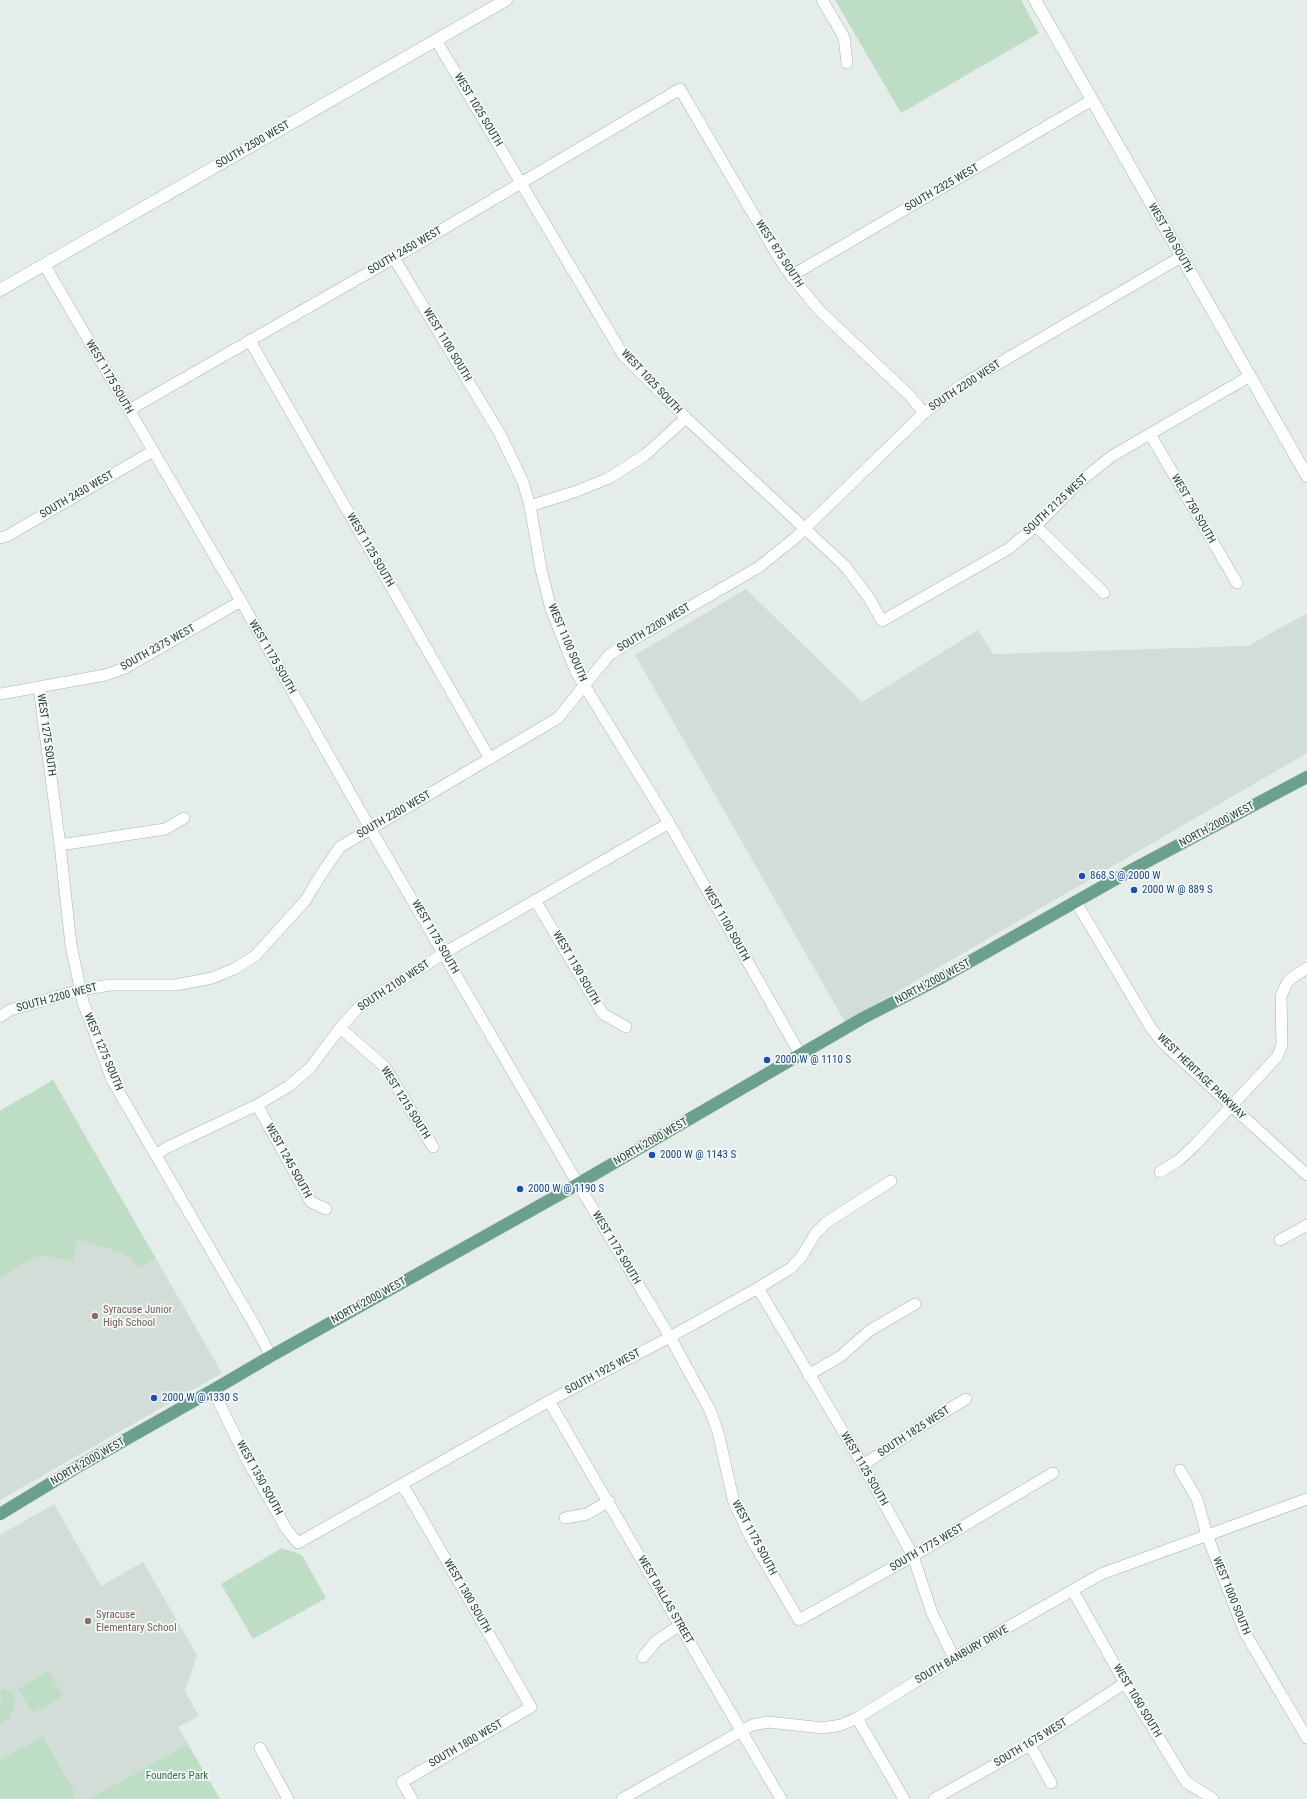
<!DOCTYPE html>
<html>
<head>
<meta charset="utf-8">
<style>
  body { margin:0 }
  canvas { display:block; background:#e4ede9 }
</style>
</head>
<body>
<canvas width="1307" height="1799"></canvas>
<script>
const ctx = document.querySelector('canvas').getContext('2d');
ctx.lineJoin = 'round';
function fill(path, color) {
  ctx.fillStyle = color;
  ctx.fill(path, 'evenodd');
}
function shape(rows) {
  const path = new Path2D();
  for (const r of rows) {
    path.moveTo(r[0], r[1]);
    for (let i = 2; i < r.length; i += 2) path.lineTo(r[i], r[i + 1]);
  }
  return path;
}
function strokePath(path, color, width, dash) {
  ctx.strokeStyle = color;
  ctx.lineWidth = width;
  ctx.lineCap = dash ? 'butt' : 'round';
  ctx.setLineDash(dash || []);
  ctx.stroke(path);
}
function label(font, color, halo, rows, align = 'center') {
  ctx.font = font + ' "Roboto Condensed",sans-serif';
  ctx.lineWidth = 3.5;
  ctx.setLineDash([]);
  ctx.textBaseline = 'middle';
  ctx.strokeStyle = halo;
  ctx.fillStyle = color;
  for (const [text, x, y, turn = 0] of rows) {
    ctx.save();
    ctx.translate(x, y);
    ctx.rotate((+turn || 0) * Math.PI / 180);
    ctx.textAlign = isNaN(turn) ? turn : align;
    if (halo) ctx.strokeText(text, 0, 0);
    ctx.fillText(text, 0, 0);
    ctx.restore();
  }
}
const built = shape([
  [746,589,862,702,978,630,993,654,1248,646,1307,613,1307,753,845,1022,635,655],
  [53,1080,222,1373,0,1500,0,1111],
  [54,1504,101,1586,143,1562,197,1655,185,1691,199,1716,178,1727,188,1744,89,1799,13,1799,0,1776,0,1535]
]);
const green = shape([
  [835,0,1021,0,1039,33,901,113],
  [53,1080,156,1259,138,1268,132,1259,120,1252,77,1239,73,1261,46,1256,36,1257,0,1277,0,1111],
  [282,1548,302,1555,326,1598,253,1639,221,1584],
  [48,1671,63,1696,33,1713,18,1689],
  [1,1689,12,1692,16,1699,10,1718,0,1723],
  [43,1737,74,1791,73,1799,0,1799,0,1760],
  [188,1744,220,1799,89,1799]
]);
const street = shape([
  [822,0,844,37,847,63],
  [436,40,623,355,686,418,845,566,869,598,882,621,1008,549,1036,526,1078,483,1112,456,1250,376],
  [394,258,500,434,523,482,530,506,541,569,551,609,576,672,669,823,800,1054],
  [44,264,241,601,370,828,578,1184,670,1337,710,1410,718,1432,734,1503,752,1540,799,1620,913,1556,1053,1473],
  [791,276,1092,100],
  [250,341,490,759],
  [129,410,394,258,680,89,779,258,791,276,820,311,910,396,924,413],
  [1150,434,1237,583],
  [530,506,577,491,609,478,645,455,686,418],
  [1036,526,1104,593],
  [0,538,7,536,153,451],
  [39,688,60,845,71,945,83,1002,112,1080,255,1326,271,1356],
  [0,694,105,675,125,668,241,601],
  [60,845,165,829,184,818],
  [535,900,603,1014,626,1027],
  [1076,902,1151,1028,1163,1043,1307,1175],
  [0,1017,10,1010,80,990,110,985,176,985,212,978,234,969,255,956,305,901,322,873,340,847,558,718,609,655,631,641,759,567,795,538,924,413,960,386,1181,257],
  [340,1028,385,1067,433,1147],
  [257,1105,311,1202,326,1209],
  [156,1155,166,1148,257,1105,289,1086,310,1068,340,1028,360,1006,451,949,669,823],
  [1160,1172,1179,1160,1194,1146,1277,1057,1282,1045,1281,996,1287,983,1293,977,1307,968],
  [1280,1240,1307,1225],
  [758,1288,863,1465,913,1556,932,1613,954,1658],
  [808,1375,841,1356,869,1331,915,1304],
  [213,1390,247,1460,287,1530,298,1543,549,1401,670,1337,758,1288,791,1268,802,1256,815,1234,827,1222,891,1181],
  [549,1401,781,1799],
  [863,1465,929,1421,966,1399],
  [1180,1470,1197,1499,1207,1535,1245,1633,1307,1738],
  [401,1485,408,1494,531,1707,402,1782,412,1799],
  [565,1518,587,1514,609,1501],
  [1073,1591,1125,1683,1186,1782,1213,1799],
  [643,1657,656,1641,680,1625],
  [857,1718,904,1799],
  [1030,1745,1051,1783],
  [260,1748,288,1799],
  [622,1799,752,1725,768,1722,823,1728,841,1725,857,1718,954,1658,1101,1574,1307,1499],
  [934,1799,1030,1745,1125,1683]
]);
const secondary = shape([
  [1035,0,1307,476],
  [0,290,506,0]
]);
const primary = shape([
  [0,1514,79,1466,213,1390,271,1356,564,1192,863,1018,939,979,1137,867,1307,777]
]);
const markers = [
  [1082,876,4,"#1a4fb4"],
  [1134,890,4,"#1a4fb4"],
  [767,1060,4,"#1a4fb4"],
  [652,1155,4,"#1a4fb4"],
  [520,1189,4,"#1a4fb4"],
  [95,1316,4,"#8d6e63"],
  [154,1398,4,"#1a4fb4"],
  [88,1621,4,"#8d6e63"]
];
const streetNames = [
  ["WEST 1025 SOUTH",478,110,59],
  ["SOUTH 2500 WEST",253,145,-30],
  ["SOUTH 2325 WEST",942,188,-30],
  ["WEST 700 SOUTH",1170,238,60],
  ["SOUTH 2450 WEST",405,251,-30],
  ["WEST 875 SOUTH",779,254,57],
  ["WEST 1100 SOUTH",447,345,59],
  ["WEST 1175 SOUTH",109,377,60],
  ["WEST 1025 SOUTH",651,382,47],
  ["SOUTH 2200 WEST",965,386,-33],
  ["SOUTH 2430 WEST",77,495,-30],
  ["SOUTH 2125 WEST",1056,505,-43],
  ["WEST 750 SOUTH",1193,509,60],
  ["WEST 1125 SOUTH",370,550,60],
  ["SOUTH 2200 WEST",654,628,-31],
  ["WEST 1100 SOUTH",567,643,67],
  ["SOUTH 2375 WEST",158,648,-29],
  ["WEST 1175 SOUTH",272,657,60],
  ["WEST 1275 SOUTH",46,735,82],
  ["SOUTH 2200 WEST",394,815,-30],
  ["NORTH 2000 WEST",1217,825,-28],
  ["WEST 1100 SOUTH",726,924,61],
  ["WEST 1175 SOUTH",435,937,60],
  ["WEST 1150 SOUTH",576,968,60],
  ["NORTH 2000 WEST",933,982,-28],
  ["SOUTH 2100 WEST",394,986,-33],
  ["SOUTH 2200 WEST",57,998,-15],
  ["WEST 1275 SOUTH",103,1052,67],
  ["WEST HERITAGE PARKWAY",1201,1077,44],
  ["WEST 1215 SOUTH",405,1103,58],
  ["NORTH 2000 WEST",651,1142,-30],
  ["WEST 1245 SOUTH",288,1161,61],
  ["WEST 1175 SOUTH",616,1248,59],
  ["NORTH 2000 WEST",369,1301,-29],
  ["SOUTH 1925 WEST",603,1372,-28],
  ["SOUTH 1825 WEST",914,1432,-33],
  ["NORTH 2000 WEST",88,1462,-30],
  ["WEST 1125 SOUTH",864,1469,60],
  ["WEST 1350 SOUTH",259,1478,61],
  ["WEST 1175 SOUTH",754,1538,62],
  ["SOUTH 1775 WEST",927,1548,-30],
  ["WEST 1300 SOUTH",467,1596,60],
  ["WEST 1000 SOUTH",1231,1596,68],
  ["WEST DALLAS STREET",665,1600,60],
  ["SOUTH BANBURY DRIVE",962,1655,-30],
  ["WEST 1050 SOUTH",1137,1701,59],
  ["SOUTH 1675 WEST",1031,1743,-31],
  ["SOUTH 1800 WEST",466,1744,-30]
];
const transitNames = [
  ["868 S @ 2000 W",1090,876],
  ["2000 W @ 889 S",1142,890],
  ["2000 W @ 1110 S",775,1060],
  ["2000 W @ 1143 S",660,1155],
  ["2000 W @ 1190 S",528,1189],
  ["2000 W @ 1330 S",162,1398]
];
const educationNames = [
  ["Syracuse Junior",103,1310],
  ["High School",103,1323],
  ["Syracuse",96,1615],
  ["Elementary School",96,1628]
];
const parkNames = [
  ["Founders Park",177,1776]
];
fill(built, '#d2ddd7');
fill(green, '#beddc5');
strokePath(street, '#a7b5af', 12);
strokePath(secondary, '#a3b8af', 13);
strokePath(primary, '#c2c9c6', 13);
strokePath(street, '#fff', 11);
strokePath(secondary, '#fff', 12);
strokePath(primary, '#6ba08f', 12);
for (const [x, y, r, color] of markers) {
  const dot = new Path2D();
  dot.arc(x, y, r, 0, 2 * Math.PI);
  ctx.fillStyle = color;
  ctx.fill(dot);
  strokePath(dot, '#f5f9f7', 1.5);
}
label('11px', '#243e35', '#f5f9f7', streetNames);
label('11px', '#164399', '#f5f9f7', transitNames, 'left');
label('11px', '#785e54', '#f5f9f7', educationNames, 'left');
label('11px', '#307346', '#f5f9f7', parkNames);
</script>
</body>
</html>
